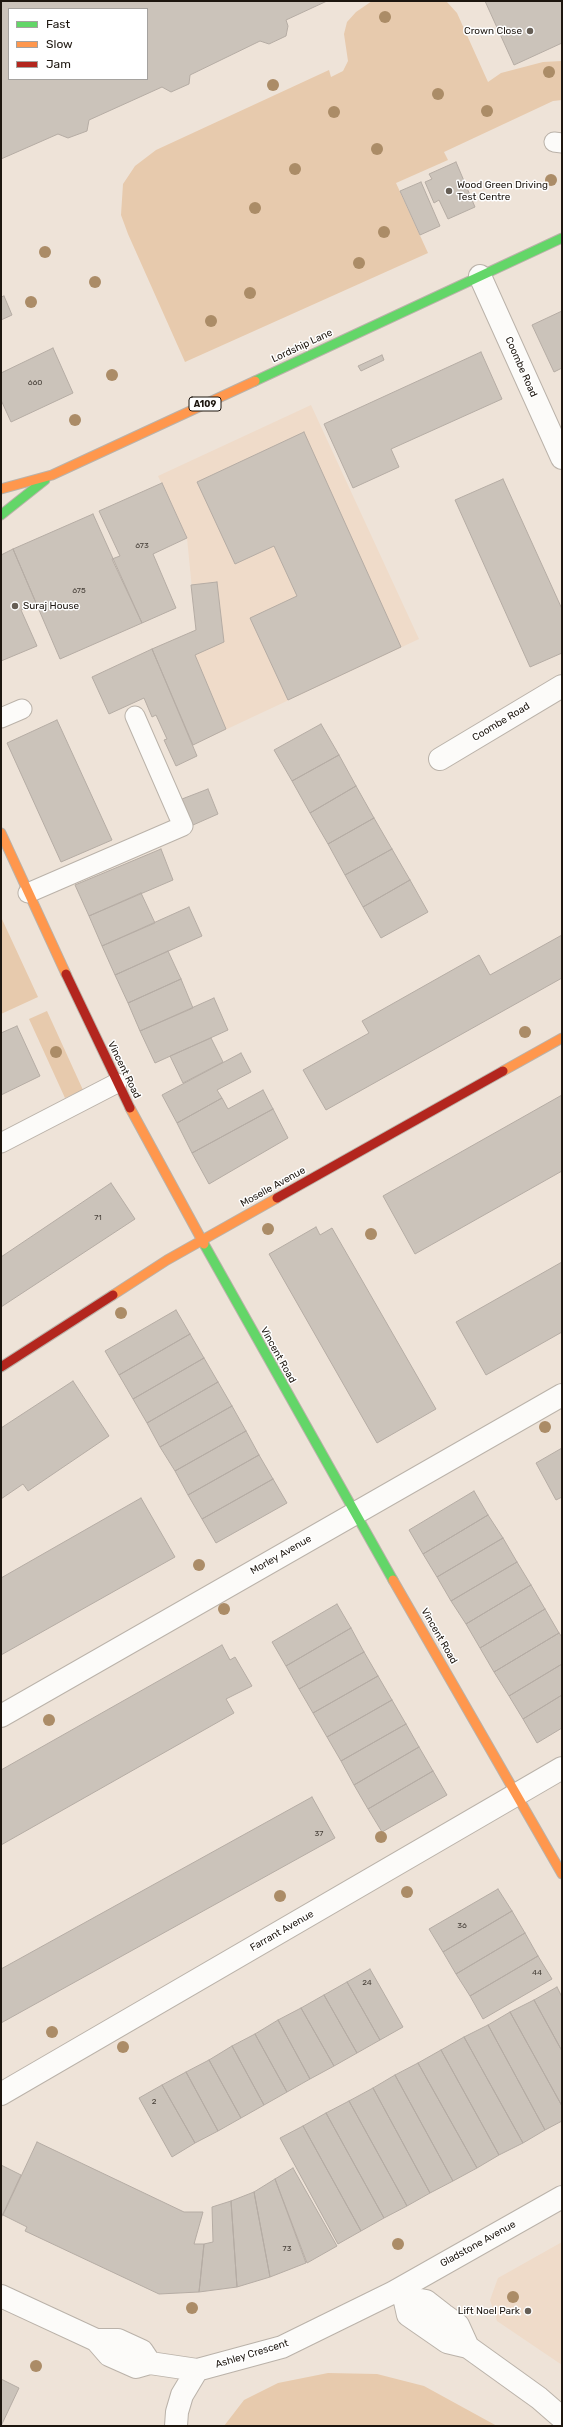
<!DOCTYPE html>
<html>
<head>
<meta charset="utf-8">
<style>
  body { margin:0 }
  #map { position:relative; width:563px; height:2427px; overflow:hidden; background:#eee3d8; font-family:Rubik,sans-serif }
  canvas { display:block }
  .frame { position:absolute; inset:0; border:2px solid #1d160f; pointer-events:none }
  .legend { position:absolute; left:8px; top:8px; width:140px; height:72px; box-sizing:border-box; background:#fff; border:1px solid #a5a29f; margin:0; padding:5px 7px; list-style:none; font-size:12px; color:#1d160f }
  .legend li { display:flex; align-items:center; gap:8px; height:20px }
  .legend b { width:20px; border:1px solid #a5a29f }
</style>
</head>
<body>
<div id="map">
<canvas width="563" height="2427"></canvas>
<div class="frame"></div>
<ul class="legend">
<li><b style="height:5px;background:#63d668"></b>Fast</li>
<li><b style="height:5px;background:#ff974d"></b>Slow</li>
<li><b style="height:5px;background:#b3261e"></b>Jam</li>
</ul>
</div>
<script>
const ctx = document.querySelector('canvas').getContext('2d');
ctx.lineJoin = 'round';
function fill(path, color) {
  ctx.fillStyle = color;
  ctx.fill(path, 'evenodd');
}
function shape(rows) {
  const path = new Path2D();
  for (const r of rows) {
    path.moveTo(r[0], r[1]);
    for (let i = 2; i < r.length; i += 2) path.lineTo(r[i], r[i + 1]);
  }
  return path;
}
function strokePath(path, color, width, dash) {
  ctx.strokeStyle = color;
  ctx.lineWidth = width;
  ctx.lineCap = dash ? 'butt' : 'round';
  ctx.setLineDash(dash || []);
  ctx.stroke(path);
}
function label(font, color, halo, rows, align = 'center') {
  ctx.font = font + ' Rubik,sans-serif';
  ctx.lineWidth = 3;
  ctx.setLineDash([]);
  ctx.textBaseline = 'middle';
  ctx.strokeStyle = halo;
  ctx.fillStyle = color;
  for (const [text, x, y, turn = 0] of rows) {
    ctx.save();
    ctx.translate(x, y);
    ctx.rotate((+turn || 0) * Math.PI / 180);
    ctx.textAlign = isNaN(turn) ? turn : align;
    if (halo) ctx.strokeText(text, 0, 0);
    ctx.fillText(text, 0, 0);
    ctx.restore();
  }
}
const built = shape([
  [311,405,419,639,193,745,152,649,196,630,187,538,158,476],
  [562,2242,562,2365,497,2321,490,2300,498,2278]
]);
const green = shape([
  [372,1,447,2,457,13,488,82,501,73,543,62,562,61,562,100,553,101,444,152,448,160,396,183,428,253,185,362,128,234,121,215,123,184,135,166,156,150,329,70,331,77,343,71,348,61,344,34,347,22,356,12],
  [1,917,38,997,1,1014],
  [47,1011,83,1090,65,1098,29,1019],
  [328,2373,377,2374,424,2386,497,2426,224,2426,244,2400,278,2383]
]);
const building = shape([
  [1,1,327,1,286,20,288,26,286,36,269,44,260,41,190,75,189,84,171,92,162,87,89,120,87,131,68,138,58,134,1,159,1,1],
  [9,9,147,9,147,79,9,79,9,9],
  [485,1,562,1,562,43,514,65,485,1],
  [456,162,475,207,448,219,439,200,434,203,425,182,432,179,429,174,456,162],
  [421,182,440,226,420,235,400,191,421,182],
  [4,296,12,315,1,320,1,297,4,296],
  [562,311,562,368,554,372,532,325,562,311],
  [53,348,73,393,11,422,1,400,1,373,53,348],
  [481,352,502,399,391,449,399,467,353,488,324,424,481,352],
  [382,355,384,360,361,371,358,366,382,355],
  [304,432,401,647,288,700,250,618,297,596,274,546,235,564,197,482,304,432],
  [503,479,562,609,562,653,530,667,455,500,503,479],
  [162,483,187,538,153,554,176,608,142,623,112,559,120,556,99,511,162,483],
  [93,514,142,623,60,659,13,549,93,514],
  [13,549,36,603,21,610,37,646,1,661,1,555,13,549],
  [217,582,224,642,195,655,226,729,193,745,152,649,196,630,191,585,217,582],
  [152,649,197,756,176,766,164,740,167,739,156,715,152,717,144,698,109,714,92,677,152,649],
  [57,720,112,840,61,862,7,743,57,720],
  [321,724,339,755,292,781,274,750,321,724],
  [339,755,356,786,310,813,292,781,339,755],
  [356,786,374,818,328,844,310,813,356,786],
  [208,789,218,814,193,825,182,799,208,789],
  [374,818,392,849,345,875,328,844,374,818],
  [161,849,173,880,89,916,75,885,161,849],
  [392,849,410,880,363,907,345,875,392,849],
  [410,880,428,912,381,938,363,907,410,880],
  [141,893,155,923,102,946,89,916,141,893],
  [189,907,202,936,115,975,102,946,189,907],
  [562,935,562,978,326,1110,303,1070,369,1033,362,1021,479,955,490,975,562,935],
  [168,951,181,979,128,1003,115,975,168,951],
  [181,979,193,1008,140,1031,128,1003,181,979],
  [214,998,228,1030,155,1063,140,1031,214,998],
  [17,1026,40,1076,1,1095,1,1033,17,1026],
  [211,1038,223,1062,183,1083,170,1056,211,1038],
  [241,1053,251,1072,217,1090,222,1098,177,1123,162,1095,241,1053],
  [263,1090,273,1109,192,1153,177,1123,222,1098,228,1109,263,1090],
  [562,1095,562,1171,415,1254,383,1196,562,1095],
  [273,1109,288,1138,209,1184,192,1153,273,1109],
  [111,1183,135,1219,1,1307,1,1257,111,1183],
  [316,1227,320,1235,332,1228,436,1409,377,1443,269,1254,316,1227],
  [562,1262,562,1332,486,1375,456,1322,562,1262],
  [176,1310,190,1334,119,1375,105,1351,176,1310],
  [190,1334,204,1358,133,1399,119,1375,190,1334],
  [204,1358,218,1382,147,1423,133,1399,204,1358],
  [73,1381,109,1436,28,1491,23,1484,1,1499,1,1428,73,1381],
  [218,1382,232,1406,160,1447,147,1423,218,1382],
  [232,1406,246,1431,175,1471,160,1447,232,1406],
  [246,1431,259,1455,188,1495,175,1471,246,1431],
  [562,1448,562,1497,556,1500,536,1463,562,1448],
  [259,1455,273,1479,202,1519,188,1495,259,1455],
  [273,1479,287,1503,216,1543,202,1519,273,1479],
  [474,1491,488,1515,423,1554,409,1530,474,1491],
  [141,1498,175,1557,1,1655,1,1578,141,1498],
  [488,1515,503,1538,437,1577,423,1554,488,1515],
  [503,1538,517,1562,451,1601,437,1577,503,1538],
  [517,1562,531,1585,466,1624,451,1601,517,1562],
  [531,1585,545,1609,480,1648,466,1624,531,1585],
  [337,1604,351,1628,286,1666,272,1642,337,1604],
  [545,1609,559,1633,494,1672,480,1648,545,1609],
  [351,1628,364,1652,299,1689,286,1666,351,1628],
  [559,1633,562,1637,562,1664,509,1696,494,1672,559,1633],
  [222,1645,230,1660,235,1657,252,1686,226,1699,234,1713,1,1845,1,1770,222,1645],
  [364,1652,378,1676,313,1713,299,1689,364,1652],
  [562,1664,562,1695,523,1719,509,1696,562,1664],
  [378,1676,392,1700,327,1737,313,1713,378,1676],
  [562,1695,562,1728,537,1743,523,1719,562,1695],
  [392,1700,406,1724,341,1761,327,1737,392,1700],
  [406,1724,419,1747,354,1785,341,1761,406,1724],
  [419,1747,433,1771,368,1809,354,1785,419,1747],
  [433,1771,447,1795,382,1832,368,1809,433,1771],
  [312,1797,335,1838,1,2023,1,1969,312,1797],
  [498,1889,512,1911,443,1952,429,1929,498,1889],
  [512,1911,525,1933,456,1974,443,1952,512,1911],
  [525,1933,538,1956,470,1996,456,1974,525,1933],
  [538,1956,552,1979,483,2019,470,1996,538,1956],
  [370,1969,403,2027,380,2040,347,1982,370,1969],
  [347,1982,380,2040,357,2053,324,1995,347,1982],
  [557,1987,562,1997,562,2051,534,2000,557,1987],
  [324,1995,357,2053,334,2066,301,2008,324,1995],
  [534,2000,562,2051,562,2106,510,2012,534,2000],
  [301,2008,334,2066,310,2079,278,2020,301,2008],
  [510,2012,562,2106,562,2121,545,2130,488,2025,510,2012],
  [278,2020,310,2079,287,2092,255,2034,278,2020],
  [488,2025,545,2130,523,2143,464,2037,488,2025],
  [255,2034,287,2092,264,2105,232,2046,255,2034],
  [464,2037,523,2143,499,2155,441,2050,464,2037],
  [232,2046,264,2105,241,2118,209,2060,232,2046],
  [441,2050,499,2155,477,2168,418,2063,441,2050],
  [209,2060,241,2118,218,2131,186,2072,209,2060],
  [418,2063,477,2168,453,2181,395,2075,418,2063],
  [186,2072,218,2131,195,2143,162,2085,186,2072],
  [395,2075,453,2181,430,2193,373,2088,395,2075],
  [162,2085,195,2143,172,2157,139,2098,162,2085],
  [373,2088,430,2193,407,2206,349,2101,373,2088],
  [349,2101,407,2206,384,2218,326,2113,349,2101],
  [326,2113,384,2218,361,2231,303,2126,326,2113],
  [303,2126,361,2231,338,2244,280,2138,303,2126],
  [37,2142,184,2212,203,2212,194,2244,204,2244,199,2292,159,2294,25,2231,27,2227,3,2215,37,2142],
  [1,2165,21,2175,1,2218,1,2165],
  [293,2168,337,2246,307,2263,275,2179,293,2168],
  [275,2179,306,2263,270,2277,254,2192,275,2179],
  [254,2192,270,2277,237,2287,231,2201,254,2192],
  [231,2201,237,2287,199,2292,204,2244,213,2242,212,2207,231,2201],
  [1,2379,19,2388,1,2426,1,2379]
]);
const lane = shape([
  [554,142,562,143],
  [1,718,22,709],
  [28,893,183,826,135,716],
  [1,1143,117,1083]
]);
const street = shape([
  [480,276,562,458],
  [440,759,562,686],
  [1,1716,562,1395],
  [1,2094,562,1768],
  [394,2292,404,2297,426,2301,444,2315,458,2325,468,2347],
  [1,2296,96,2340,109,2355,136,2367,150,2363,197,2370],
  [404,2297,408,2315,447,2342,468,2347,539,2398,562,2418],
  [96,2340,118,2340,142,2351,150,2363],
  [176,2426,177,2412,182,2395,197,2370,282,2347,394,2292,562,2197]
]);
const fast = shape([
  [255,381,562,238],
  [1,515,45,480],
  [204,1244,393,1580]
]);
const slow = shape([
  [1,489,52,475,255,381],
  [1,833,66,974],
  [503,1071,562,1038],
  [130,1108,204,1244],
  [113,1295,167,1260,277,1198],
  [393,1580,562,1874]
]);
const jam = shape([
  [66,974,130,1108],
  [277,1198,503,1071],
  [1,1367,113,1295]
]);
const trees = [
  [385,17],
  [549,72],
  [273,85],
  [438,94],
  [487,111],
  [334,112],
  [377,149],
  [295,169],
  [551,180],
  [255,208],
  [384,232],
  [45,252],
  [359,263],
  [95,282],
  [250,293],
  [31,302],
  [211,321],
  [112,375],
  [75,420],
  [525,1032],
  [56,1052],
  [268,1229],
  [371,1234],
  [121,1313],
  [545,1427],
  [199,1565],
  [224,1609],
  [49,1720],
  [381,1837],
  [407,1892],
  [280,1896],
  [52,2032],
  [123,2047],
  [398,2244],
  [513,2297],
  [192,2308],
  [36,2366]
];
const markers = [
  [530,31,4,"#665e55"],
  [449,191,4,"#665e55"],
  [15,606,4,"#665e55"],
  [528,2311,4,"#665e55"]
];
const numberNames = [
  ["660",35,383],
  ["673",142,546],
  ["675",79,591],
  ["71",98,1218],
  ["37",319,1834],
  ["36",462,1926],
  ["44",537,1973],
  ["24",367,1983],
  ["2",154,2102],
  ["73",287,2249]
];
const shields = [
  [205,404,32]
];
const shieldNames = [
  ["A109",205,404]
];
const poiNames = [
  ["Crown Close",522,31],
  ["Wood Green Driving",457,185,"left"],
  ["Test Centre",457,197,"left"],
  ["Suraj House",23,606,"left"],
  ["Lift Noel Park",520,2311]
];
const streetNames = [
  ["Lordship Lane",302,346,-25],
  ["Coombe Road",521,367,66],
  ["Coombe Road",501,722,-31],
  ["Vincent Road",124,1070,64],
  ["Moselle Avenue",273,1187,-29],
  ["Vincent Road",278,1355,61],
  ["Morley Avenue",281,1555,-30],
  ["Vincent Road",439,1636,60],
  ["Farrant Avenue",282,1931,-30],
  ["Gladstone Avenue",478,2244,-29],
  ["Ashley Crescent",252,2354,-17]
];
fill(built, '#efdbc9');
fill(green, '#e7caad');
fill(building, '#cbc3ba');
strokePath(building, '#b5aca4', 1);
strokePath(lane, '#bab2a9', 21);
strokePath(street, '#bab2a9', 24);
strokePath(fast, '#bab2a9', 11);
strokePath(slow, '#bab2a9', 11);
strokePath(jam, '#bab2a9', 11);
strokePath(lane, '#fcfbf9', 19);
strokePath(street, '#fcfbf9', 22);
strokePath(fast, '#63d668', 9);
strokePath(slow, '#ff974d', 9);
strokePath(jam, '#b3261e', 9);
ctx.fillStyle = '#ab8c67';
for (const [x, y] of trees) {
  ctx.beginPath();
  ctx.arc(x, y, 6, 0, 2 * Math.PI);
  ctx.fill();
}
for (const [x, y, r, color] of markers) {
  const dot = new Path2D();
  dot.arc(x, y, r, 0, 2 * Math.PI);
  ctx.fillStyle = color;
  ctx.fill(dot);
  strokePath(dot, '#fff', 1.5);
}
label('8px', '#48413a', null, numberNames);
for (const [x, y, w] of shields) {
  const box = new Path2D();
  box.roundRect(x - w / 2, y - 7, w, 14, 3);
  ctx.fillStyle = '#fff';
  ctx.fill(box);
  strokePath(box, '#1d160f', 1);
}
label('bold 9px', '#1d160f', null, shieldNames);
label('10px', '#1d160f', '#fff', poiNames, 'right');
label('10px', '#1d160f', '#fff', streetNames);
</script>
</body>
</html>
